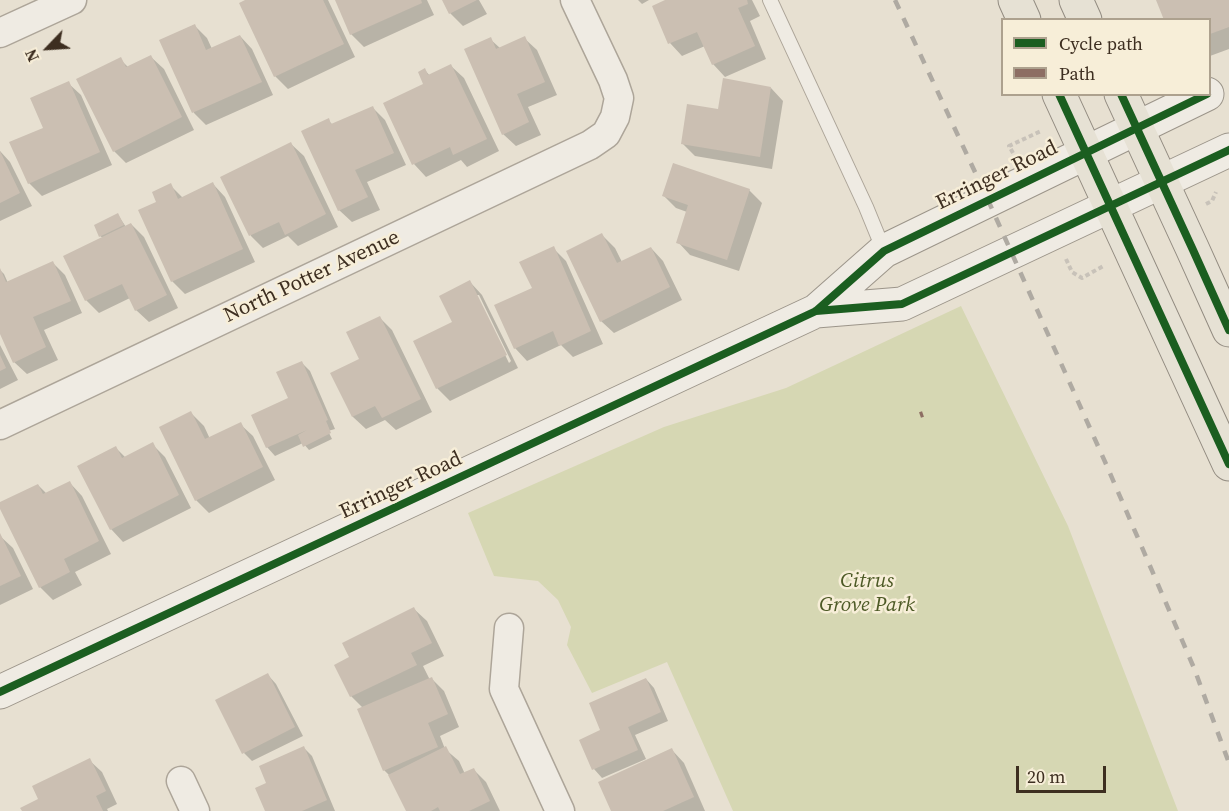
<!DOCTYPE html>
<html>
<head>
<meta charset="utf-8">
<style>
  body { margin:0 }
  #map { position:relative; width:1229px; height:811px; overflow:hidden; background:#e7e0d1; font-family:"Source Serif 4",serif }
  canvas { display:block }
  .legend { position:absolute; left:1001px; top:18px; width:210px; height:78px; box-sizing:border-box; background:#f7eed8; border:2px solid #ada18e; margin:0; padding:8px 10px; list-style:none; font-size:18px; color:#3d2e20 }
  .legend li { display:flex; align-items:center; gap:12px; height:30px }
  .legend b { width:30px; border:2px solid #ada18e }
  .north { position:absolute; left:18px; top:18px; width:60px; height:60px; -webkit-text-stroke:4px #f7eed8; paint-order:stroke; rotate:245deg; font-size:16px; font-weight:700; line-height:24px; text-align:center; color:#3d2e20 }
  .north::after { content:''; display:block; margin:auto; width:21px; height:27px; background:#3d2e20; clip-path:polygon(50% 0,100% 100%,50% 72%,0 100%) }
  .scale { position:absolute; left:1016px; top:766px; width:90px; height:27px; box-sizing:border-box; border:3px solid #3d2e20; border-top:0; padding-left:8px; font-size:18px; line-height:21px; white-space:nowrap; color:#3d2e20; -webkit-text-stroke:4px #f7eed8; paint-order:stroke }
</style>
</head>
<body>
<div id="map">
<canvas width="1229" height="811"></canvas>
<ul class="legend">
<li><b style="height:8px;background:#1b5e20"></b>Cycle path</li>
<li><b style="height:8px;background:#8d6e63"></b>Path</li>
</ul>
<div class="north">N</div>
<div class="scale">20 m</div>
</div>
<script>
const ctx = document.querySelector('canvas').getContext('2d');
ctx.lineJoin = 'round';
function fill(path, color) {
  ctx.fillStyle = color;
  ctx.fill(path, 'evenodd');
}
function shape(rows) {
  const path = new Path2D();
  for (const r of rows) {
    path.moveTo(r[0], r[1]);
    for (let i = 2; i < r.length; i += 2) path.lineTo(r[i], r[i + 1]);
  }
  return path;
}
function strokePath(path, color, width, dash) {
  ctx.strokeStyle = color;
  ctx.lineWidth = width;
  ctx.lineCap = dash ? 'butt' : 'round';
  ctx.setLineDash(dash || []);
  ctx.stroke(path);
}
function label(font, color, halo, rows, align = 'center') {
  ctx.font = font + ' "Source Serif 4",serif';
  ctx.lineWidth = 5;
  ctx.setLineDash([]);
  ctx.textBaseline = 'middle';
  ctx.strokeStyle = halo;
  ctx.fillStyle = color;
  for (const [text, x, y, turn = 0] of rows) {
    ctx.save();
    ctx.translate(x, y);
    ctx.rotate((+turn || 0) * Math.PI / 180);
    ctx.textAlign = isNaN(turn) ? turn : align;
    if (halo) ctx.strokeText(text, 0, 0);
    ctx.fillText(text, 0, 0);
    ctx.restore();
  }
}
const green = shape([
  [961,306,1068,526,1178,811,733,811,667,662,592,693,567,645,571,627,558,600,538,581,494,576,468,513,664,427,786,388]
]);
const shadow = shape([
  [249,0,328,0,355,57,288,89,275,76],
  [336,0,427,0,434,15,364,47,351,34],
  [444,0,479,0,487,14,463,26,450,13],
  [638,0,649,0,642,4],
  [669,0,752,0,760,16,750,21,766,59,725,77,713,64,705,46,682,56,670,43,654,7],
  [1157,0,1229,0,1229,49,1210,56,1210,20],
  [194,25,207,38,212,49,240,36,252,49,273,95,206,125,194,113,161,40],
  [524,38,537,50,557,95,528,107,541,135,516,146,503,134,490,39,500,48],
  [151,57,164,69,194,130,126,163,114,151,120,59,129,68],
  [451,66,464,78,499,151,467,167,461,160,426,177,414,164,425,84,425,70,430,76],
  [68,83,81,95,112,165,42,196,29,183],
  [771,88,783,101,772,169,695,156,682,143,719,111],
  [372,107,385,120,406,165,367,182,380,210,352,222,339,210,328,120,333,125],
  [291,144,304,156,338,227,298,246,288,236,263,248,251,236,222,177],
  [0,151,10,162,32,206,0,221],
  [213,184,225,197,255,262,185,294,172,281,158,202,170,185,183,198],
  [749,190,762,203,739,271,690,255,678,242,687,212,676,208,664,196],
  [118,215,126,227,131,224,144,237,178,308,149,322,136,310,130,298,99,313,86,300,103,238,100,236],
  [602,235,615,248,622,262,651,248,663,261,682,300,614,333,601,321],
  [553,248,566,261,603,344,573,357,561,345,527,361,515,348,534,289],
  [53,263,65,275,82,313,44,330,58,360,27,374,14,362,0,331,0,270,4,274,8,283],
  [470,282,482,295,518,368,450,401,437,388,454,323],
  [476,295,479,295,511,361,509,363],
  [380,318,392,330,432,412,396,430,385,420,366,429,353,417,332,374,361,360],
  [0,345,18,380,0,389],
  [302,363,310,371,335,429,328,431,332,439,309,450,303,443,275,456,267,447,290,399],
  [191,413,204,426,210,439,240,424,253,436,275,480,209,513,196,500],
  [152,444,165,457,191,508,123,542,111,529,116,448,126,458],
  [70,483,82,496,111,554,75,572,82,585,53,600,40,587,0,504,38,485,47,494],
  [0,536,13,548,33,589,0,605],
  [414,609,427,621,444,656,423,666,430,680,432,679,444,691,459,727,440,736,445,749,459,761,465,774,474,770,486,782,500,811,407,811,391,777,384,770,363,708,351,696,351,658],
  [268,675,276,684,303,736,252,761,244,753],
  [646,679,654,688,668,721,635,735,646,759,602,778,594,769,602,731],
  [304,748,312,756,335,811,267,811,268,784],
  [672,750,684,763,705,811,612,811],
  [89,760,102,772,117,804,107,809,108,811,24,811,40,800]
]);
const building = shape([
  [245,0,323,0,344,44,274,77,239,3],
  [335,0,421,0,422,3,350,35],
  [442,0,477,0,449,14],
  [665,0,747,0,748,4,738,8,755,46,712,65,697,32,668,44,652,6],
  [1156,0,1229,0,1229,27,1210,34,1210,20,1164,20],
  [195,24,206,50,240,35,262,82,192,113,159,40],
  [525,36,545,82,517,94,529,122,502,135,464,49,491,37,496,49],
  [151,55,182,117,113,152,76,79,121,57,126,67],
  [451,64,487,139,453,155,450,147,412,165,383,103,423,84,418,72,425,68,428,75],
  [723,78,771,87,760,157,681,144,687,104,718,109],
  [69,81,100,152,28,184,9,142,43,128,30,98],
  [373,106,394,153,355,170,368,197,338,211,301,131,329,118,331,124],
  [291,142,326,214,285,235,279,222,249,236,220,177],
  [0,151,20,193,0,203],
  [673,163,750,189,727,260,676,243,688,205,662,196],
  [213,182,243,249,171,282,138,210,156,202,152,192,171,183,178,199],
  [118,213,124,225,99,237,94,225],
  [131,223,167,295,135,311,122,284,85,301,63,256],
  [602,233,617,263,651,247,670,287,600,322,566,251],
  [554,246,591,331,559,346,553,331,514,349,494,305,532,288,519,262],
  [53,261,71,301,33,317,46,347,13,363,0,334,0,268,6,282],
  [470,280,507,355,436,389,413,341,452,322,439,296],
  [380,316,421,399,382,418,375,406,352,417,330,373,359,359,346,332],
  [0,355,6,368,0,371],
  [302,361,328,420,326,421,331,433,303,447,298,435,307,430,266,448,251,415,288,398,276,372],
  [191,411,205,439,241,422,263,467,195,501,159,427],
  [153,442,179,495,110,530,77,466,116,446,122,458],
  [70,481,99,541,64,559,70,572,39,588,0,509,0,502,38,484,43,494],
  [0,533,21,576,0,586],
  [414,607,432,643,411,653,417,665,350,697,334,665,349,657,342,643],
  [268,673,295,727,242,754,215,700],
  [432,677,448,714,428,723,438,747,383,771,357,709],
  [646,678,661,712,628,727,638,750,592,770,579,740,600,730,589,703],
  [304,746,327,800,302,811,265,811,255,788,266,783,259,766],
  [446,746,460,774,474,768,490,801,469,811,440,811,438,807,431,811,406,811,388,775],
  [672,748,694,797,663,811,611,811,598,782],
  [90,758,106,791,96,796,103,811,22,811,20,808,38,799,32,786]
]);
const path = shape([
  [1013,153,1009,146,1041,131],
  [1206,204,1212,201,1216,192],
  [1066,259,1072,272,1082,278,1105,265]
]);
const service = shape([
  [770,0,866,207,884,251]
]);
const minor = shape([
  [0,33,72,0],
  [0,425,590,145,606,134,615,117,619,98,613,80,575,0],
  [509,628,504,689,560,811],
  [181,781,195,811]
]);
const secondary = shape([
  [816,311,902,304,1229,150],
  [0,692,816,311,884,251,1207,94]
]);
const primary = shape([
  [1015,0,1024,20],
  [1076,0,1085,20],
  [1059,94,1229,464],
  [1121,94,1193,250,1229,330]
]);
const rail = shape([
  [895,0,988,200,1106,464,1194,668,1229,763]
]);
const quiet = shape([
  [920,415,923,414]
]);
const cycleway = shape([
  [1059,94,1229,464],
  [1121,94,1193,250,1229,330],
  [816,311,902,304,1229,150],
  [0,692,816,311,884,251,1207,94]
]);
const streetNames = [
  ["Erringer Road",997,176,-26],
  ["North Potter Avenue",312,277,-25],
  ["Erringer Road",401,486,-25]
];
const parkNames = [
  ["Citrus",867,582],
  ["Grove Park",867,606]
];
fill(green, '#d6d7b3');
fill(shadow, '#0003');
fill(building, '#cbbfb2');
strokePath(service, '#ada599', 16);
strokePath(minor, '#ada599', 31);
strokePath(secondary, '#9c958a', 35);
strokePath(primary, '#928b80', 35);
strokePath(path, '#c8c2b9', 4, [4.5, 3]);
strokePath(service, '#efebe3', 14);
strokePath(minor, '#efebe3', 28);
strokePath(secondary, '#efebe3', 33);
strokePath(primary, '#e6e1d4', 33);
strokePath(rail, '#afaaa2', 4.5, [10, 10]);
strokePath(quiet, '#8d6e63', 6, [12, 6]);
strokePath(cycleway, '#1b5e20', 8);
label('21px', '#3d2e20', '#f7eed8', streetNames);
label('italic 21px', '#4d5a26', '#f7eed8', parkNames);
</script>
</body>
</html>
